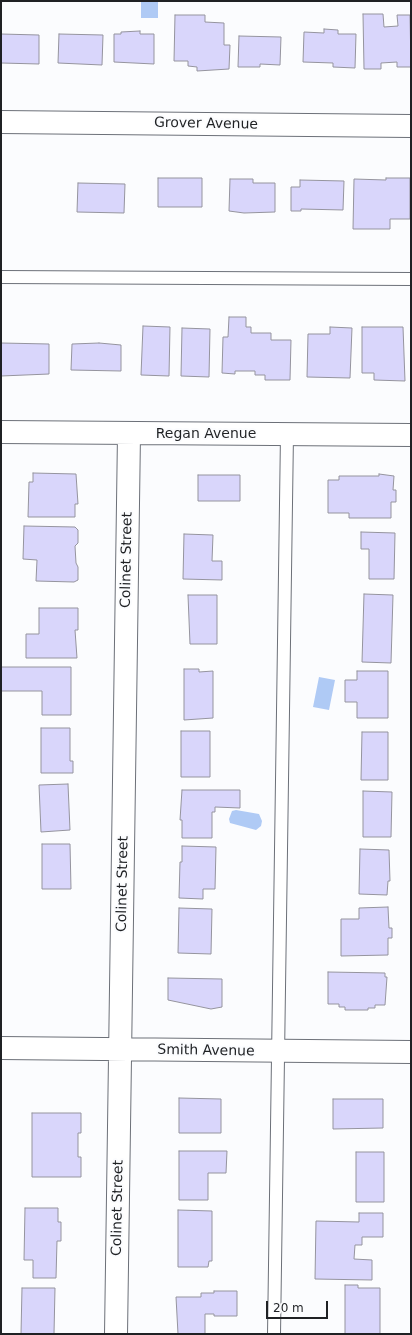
<!DOCTYPE html>
<html>
<head>
<meta charset="utf-8">
<style>
  body { margin:0 }
  #map { position:relative; width:412px; height:1335px; overflow:hidden; background:#fbfcfe; font-family:"DejaVu Sans",sans-serif }
  canvas { display:block }
  .frame { position:absolute; inset:0; border:2px solid #1f2124; pointer-events:none }
  .scale { position:absolute; left:266px; top:1301px; width:62px; height:18px; box-sizing:border-box; border:2px solid #1f2124; border-top:0; padding-left:5px; font-size:12px; line-height:14px; white-space:nowrap; color:#1f2124; -webkit-text-stroke:3px #fbfcfe; paint-order:stroke }
</style>
</head>
<body>
<div id="map">
<canvas width="412" height="1335"></canvas>
<div class="frame"></div>
<div class="scale">20 m</div>
</div>
<script>
const ctx = document.querySelector('canvas').getContext('2d');
ctx.lineJoin = 'round';
function fill(path, color) {
  ctx.fillStyle = color;
  ctx.fill(path, 'evenodd');
}
function shape(rows) {
  const path = new Path2D();
  for (const r of rows) {
    path.moveTo(r[0], r[1]);
    for (let i = 2; i < r.length; i += 2) path.lineTo(r[i], r[i + 1]);
  }
  return path;
}
function strokePath(path, color, width, dash) {
  ctx.strokeStyle = color;
  ctx.lineWidth = width;
  ctx.lineCap = dash ? 'butt' : 'round';
  ctx.setLineDash(dash || []);
  ctx.stroke(path);
}
function label(font, color, halo, rows, align = 'center') {
  ctx.font = font + ' "DejaVu Sans",sans-serif';
  ctx.lineWidth = 4;
  ctx.setLineDash([]);
  ctx.textBaseline = 'middle';
  ctx.strokeStyle = halo;
  ctx.fillStyle = color;
  for (const [text, x, y, turn = 0] of rows) {
    ctx.save();
    ctx.translate(x, y);
    ctx.rotate((+turn || 0) * Math.PI / 180);
    ctx.textAlign = isNaN(turn) ? turn : align;
    if (halo) ctx.strokeText(text, 0, 0);
    ctx.fillText(text, 0, 0);
    ctx.restore();
  }
}
const water = shape([
  [141,1,158,1,158,18,141,18],
  [319,677,335,680,329,710,313,707],
  [236,810,259,814,262,821,261,826,256,830,230,823,229,819,232,811]
]);
const building = shape([
  [363,14,383,14,384,27,398,26,397,15,410,15,411,67,397,67,397,62,381,63,381,69,364,69,363,14],
  [175,15,205,15,205,22,224,23,224,45,230,45,229,69,197,71,197,67,188,66,188,61,174,61,175,15],
  [324,29,338,30,338,34,356,34,355,68,333,67,333,63,303,62,304,32,324,33,324,29],
  [140,31,140,34,154,34,154,64,114,62,114,34,121,34,121,32,140,31],
  [1,34,39,35,39,64,1,63,1,34],
  [59,34,103,35,102,65,58,63,59,34],
  [239,36,281,37,280,65,260,64,260,67,238,67,239,36],
  [158,178,202,178,202,207,158,207,158,178],
  [386,178,410,178,410,219,390,219,390,229,353,229,354,179,386,180,386,178],
  [230,179,253,179,253,183,275,183,275,212,244,213,229,211,230,179],
  [300,180,344,181,343,210,301,209,301,211,291,211,291,187,300,187,300,180],
  [78,183,125,184,124,213,77,212,78,183],
  [229,317,246,317,246,327,251,327,251,333,271,333,271,340,291,340,290,380,265,380,265,375,255,375,255,371,235,371,235,374,222,373,223,337,228,337,229,317],
  [143,326,170,327,169,376,141,375,143,326],
  [330,327,352,328,350,378,307,377,308,334,330,334,330,327],
  [362,327,403,327,405,381,374,380,374,373,362,373,362,327],
  [182,328,210,329,209,377,181,376,182,328],
  [1,343,49,344,49,374,1,376,1,343],
  [99,343,121,345,121,371,71,370,72,344,99,343],
  [33,473,76,474,78,504,75,504,75,517,28,517,29,482,33,482,33,473],
  [379,474,394,476,393,490,396,490,396,502,391,502,391,518,349,518,349,513,328,513,328,480,339,480,339,476,379,476,379,474],
  [198,475,240,475,240,501,198,501,198,475],
  [24,526,75,527,78,530,78,543,75,546,76,563,78,567,78,580,74,582,36,581,37,560,23,559,24,526],
  [361,532,395,533,394,579,369,579,369,549,361,549,361,532],
  [184,534,213,535,212,561,222,561,222,580,183,579,184,534],
  [364,594,393,595,391,663,362,662,364,594],
  [188,595,217,595,217,644,190,644,188,595],
  [39,608,78,608,78,630,75,630,77,658,26,658,26,634,39,634,39,608],
  [1,667,71,667,71,715,42,715,42,691,1,691,1,667],
  [184,669,199,669,199,672,213,671,213,718,184,720,184,669],
  [357,671,388,671,388,718,357,718,357,702,345,702,345,680,357,680,357,671],
  [41,728,70,728,70,761,73,761,73,773,41,773,41,728],
  [181,731,210,731,210,777,181,777,181,731],
  [362,732,388,732,388,780,361,780,362,732],
  [68,784,70,830,41,832,39,785,68,784],
  [182,790,240,790,240,808,215,807,215,812,212,812,212,838,182,838,182,820,180,820,182,790],
  [363,791,392,792,391,837,363,837,363,791],
  [42,844,70,844,71,889,42,889,42,844],
  [182,846,216,847,215,889,203,889,203,899,179,898,180,862,182,862,182,846],
  [360,849,389,850,390,881,388,881,387,895,359,894,360,849],
  [388,907,389,928,392,928,392,938,388,938,388,955,341,956,341,919,359,919,359,908,388,907],
  [179,908,212,909,211,954,178,953,179,908],
  [328,972,385,973,385,977,387,977,385,1005,375,1005,375,1008,368,1008,368,1010,345,1010,345,1007,339,1007,339,1004,328,1004,328,972],
  [168,978,222,979,222,1007,211,1009,168,1000,168,978],
  [179,1098,221,1099,221,1133,179,1133,179,1098],
  [333,1099,383,1099,383,1128,333,1129,333,1099],
  [32,1113,81,1113,81,1133,78,1133,78,1157,81,1157,81,1177,32,1177,32,1113],
  [179,1151,227,1151,226,1173,208,1173,208,1200,179,1200,179,1151],
  [356,1152,384,1152,384,1202,356,1202,356,1152],
  [25,1208,58,1208,58,1222,61,1222,61,1241,57,1241,56,1278,33,1278,33,1260,24,1260,25,1208],
  [178,1210,212,1211,212,1261,209,1261,208,1267,178,1267,178,1210],
  [359,1213,383,1213,383,1237,362,1237,362,1245,355,1245,354,1259,372,1260,372,1280,315,1279,316,1221,359,1222,359,1213],
  [345,1285,358,1285,358,1288,380,1288,380,1334,345,1334,345,1285],
  [22,1288,55,1288,54,1334,21,1334,22,1288],
  [214,1291,237,1291,237,1316,214,1316,214,1314,205,1314,205,1334,178,1334,176,1297,201,1297,201,1293,214,1293,214,1291]
]);
const lane = shape([
  [1,277,411,279],
  [274,1334,287,434]
]);
const street = shape([
  [1,122,411,126],
  [1,432,411,435],
  [1,1048,411,1052],
  [116,1334,129,434]
]);
const streetNames = [
  ["Grover Avenue",206,124,1],
  ["Regan Avenue",206,434],
  ["Colinet Street",127,560,-89],
  ["Colinet Street",123,884,-89],
  ["Smith Avenue",206,1051,1],
  ["Colinet Street",118,1208,-89]
];
fill(water, '#afcaf5');
fill(building, '#d9d6fb');
strokePath(building, '#95949e', 1);
strokePath(lane, '#6c7078', 14);
strokePath(street, '#6c7078', 24);
strokePath(lane, '#fff', 12);
strokePath(street, '#fff', 22);
label('14px', '#1f2124', '#fbfcfe', streetNames);
</script>
</body>
</html>
